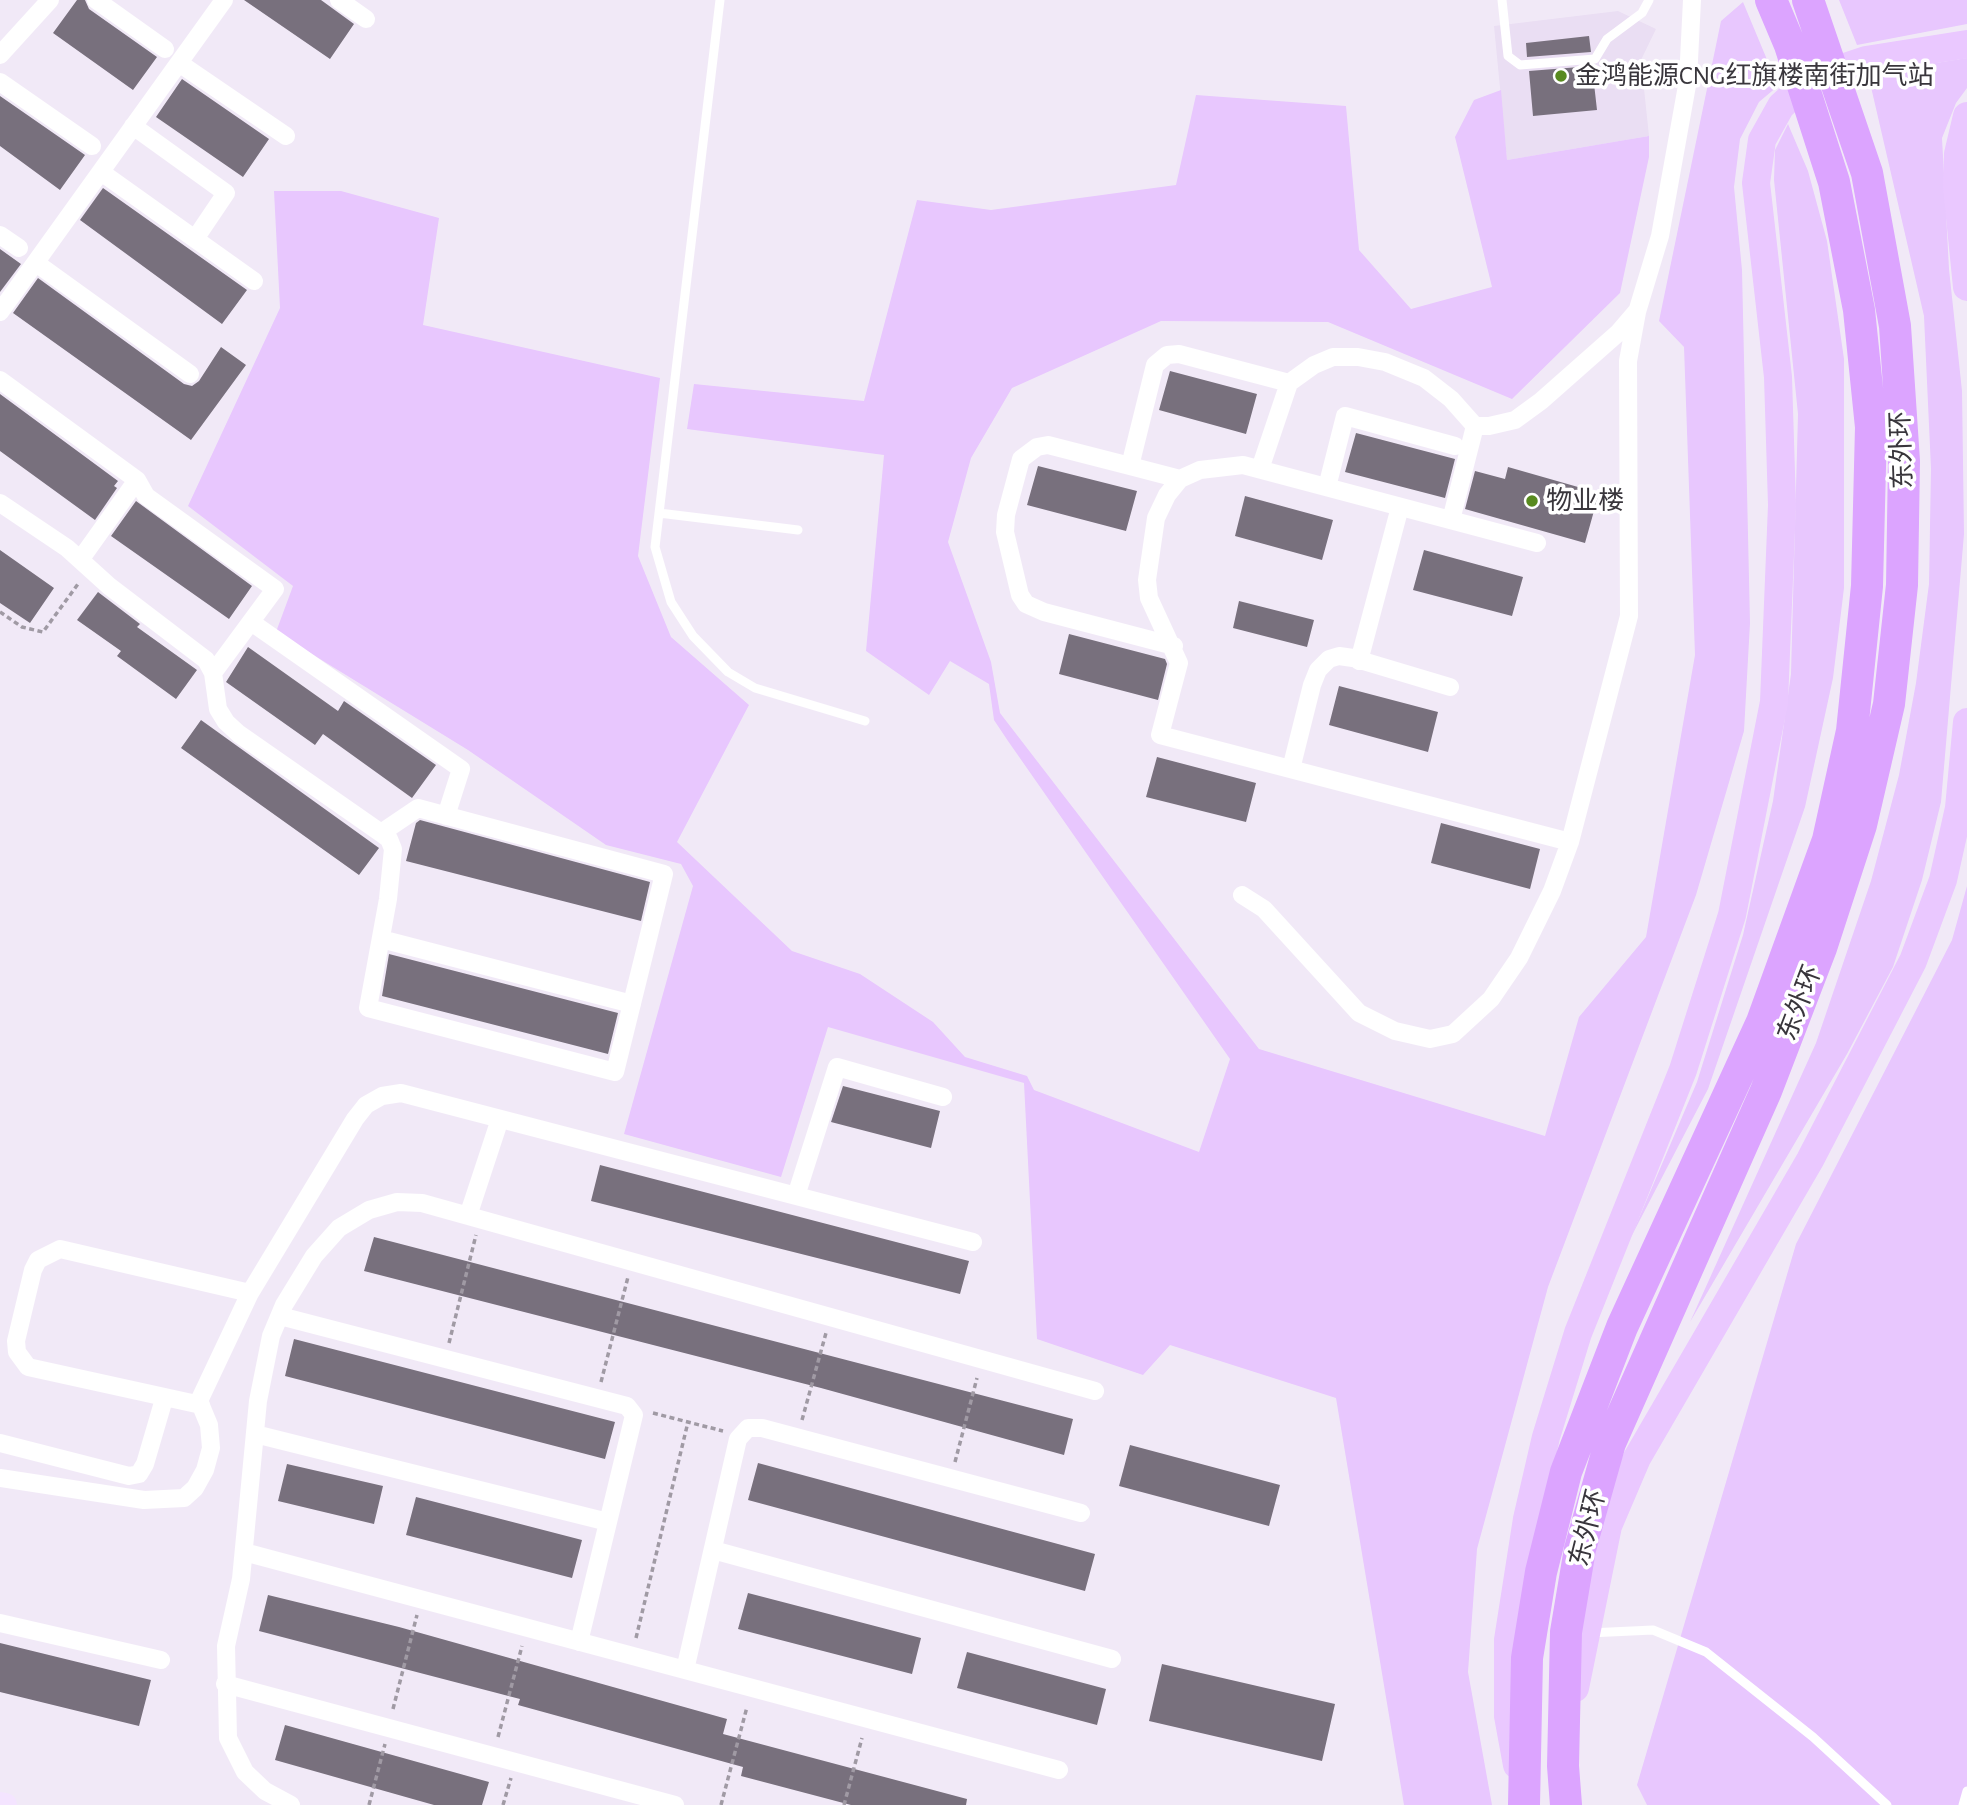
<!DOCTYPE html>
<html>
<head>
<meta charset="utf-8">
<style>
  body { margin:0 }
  canvas { display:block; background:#f1e9f7 }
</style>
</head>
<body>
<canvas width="1967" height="1805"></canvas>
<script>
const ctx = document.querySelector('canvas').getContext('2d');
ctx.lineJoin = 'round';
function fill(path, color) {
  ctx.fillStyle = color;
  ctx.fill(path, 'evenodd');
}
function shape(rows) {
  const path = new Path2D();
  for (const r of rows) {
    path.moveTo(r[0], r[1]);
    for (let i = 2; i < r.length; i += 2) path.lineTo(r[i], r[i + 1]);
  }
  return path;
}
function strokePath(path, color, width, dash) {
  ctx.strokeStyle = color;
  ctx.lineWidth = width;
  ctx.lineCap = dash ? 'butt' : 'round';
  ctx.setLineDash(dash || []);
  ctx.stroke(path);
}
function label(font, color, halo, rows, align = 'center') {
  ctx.font = font + ' "Alegreya Sans","Noto Sans SC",sans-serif';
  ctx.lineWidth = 7;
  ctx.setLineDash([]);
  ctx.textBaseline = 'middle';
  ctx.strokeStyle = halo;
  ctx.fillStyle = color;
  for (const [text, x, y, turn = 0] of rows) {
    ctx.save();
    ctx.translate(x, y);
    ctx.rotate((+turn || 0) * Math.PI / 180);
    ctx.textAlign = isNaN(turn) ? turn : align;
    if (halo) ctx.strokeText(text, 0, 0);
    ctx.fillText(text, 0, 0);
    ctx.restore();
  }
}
const built = shape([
  [1618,11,1656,29,1641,60,1649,136,1507,160,1494,26]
]);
const green = shape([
  [1839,0,1967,0,1967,24,1857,45],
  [1743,2,1778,86,1759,102,1740,139,1734,187,1742,270,1750,623,1744,731,1696,895,1548,1287,1477,1549,1468,1672,1492,1805,1404,1805,1336,1398,1170,1345,1143,1375,1037,1339,1024,1083,828,1027,781,1177,624,1134,693,886,681,864,606,845,468,750,276,632,293,586,188,506,280,308,274,191,341,191,439,218,423,325,660,378,638,556,671,637,749,705,677,842,792,951,860,974,933,1022,965,1057,1027,1076,1034,1090,1199,1152,1230,1059,1008,741,994,720,989,684,950,661,929,695,866,651,884,455,687,429,694,384,864,401,917,200,991,210,1176,185,1196,95,1346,106,1359,250,1411,309,1492,287,1455,137,1474,100,1501,90,1507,160,1649,136,1649,157,1620,293,1512,399,1328,322,1161,321,1012,388,971,458,948,542,991,662,1000,713,1259,1049,1545,1136,1579,1017,1646,937,1695,655,1684,347,1659,321,1721,21],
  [1967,58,1967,88,1956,103,1942,138,1949,269,1962,391,1964,534,1941,802,1922,880,1893,967,1847,1054,1690,1322,1816,1043,1871,881,1899,775,1916,683,1929,584,1931,469,1924,316,1868,74],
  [1788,124,1808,171,1827,241,1844,359,1844,588,1833,678,1805,807,1708,1089,1630,1239,1697,1082,1743,935,1773,801,1791,674,1798,414,1774,180,1775,150],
  [1967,886,1967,1805,1647,1805,1637,1785,1796,1244,1952,940]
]);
const building = shape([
  [77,0,85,0,89,9,157,57,133,90,53,33],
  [244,0,321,0,354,24,330,59],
  [1589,36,1591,52,1527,57,1526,43],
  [1592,66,1597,110,1533,116,1529,71],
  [182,79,269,139,243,177,156,117],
  [0,96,85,155,60,190,0,146],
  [103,188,247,290,222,324,80,220],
  [0,249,21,264,0,292],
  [38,278,184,384,192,386,199,381,221,347,246,365,191,440,13,313],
  [1170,371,1257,394,1246,434,1159,410],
  [0,394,118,481,114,486,117,488,95,520,0,451],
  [1356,433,1455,459,1445,498,1345,472],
  [1038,466,1137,491,1126,531,1027,505],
  [1508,467,1599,493,1585,543,1465,509,1475,471,1505,479],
  [1245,496,1333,520,1322,560,1235,536],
  [136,501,252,586,229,619,111,536],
  [0,550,54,588,30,623,0,603],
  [1424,550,1523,577,1512,616,1413,590],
  [98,592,140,624,137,627,197,670,176,699,117,656,121,651,77,620],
  [1239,601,1314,620,1307,647,1233,628],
  [1069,634,1165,659,1167,664,1158,700,1059,674],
  [248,647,338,711,344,701,436,765,412,798,323,734,315,745,226,682],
  [1339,686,1438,712,1428,752,1329,725],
  [201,720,379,848,359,875,181,748],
  [1157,757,1256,783,1246,822,1146,797],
  [420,820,650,882,641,921,406,861,416,823],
  [1441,823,1540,849,1530,889,1431,863],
  [389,954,618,1013,608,1054,382,996],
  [843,1086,940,1111,931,1148,831,1122],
  [600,1165,969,1261,960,1294,591,1201],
  [374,1237,1073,1419,1064,1455,821,1388,364,1271],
  [294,1339,615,1422,605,1459,285,1376],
  [1130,1445,1280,1485,1269,1526,1119,1486],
  [758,1463,1095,1554,1085,1591,748,1500],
  [287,1464,383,1486,374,1524,278,1501],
  [416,1497,582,1540,572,1578,406,1535],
  [748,1593,921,1638,912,1674,738,1629],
  [268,1595,399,1627,727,1719,723,1734,967,1799,966,1805,851,1805,741,1776,743,1767,518,1705,520,1699,259,1631],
  [0,1643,151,1680,139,1726,0,1692],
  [967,1652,1106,1689,1097,1725,957,1688],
  [1162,1664,1335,1704,1322,1761,1149,1721],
  [285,1725,489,1782,482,1805,434,1805,275,1760]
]);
const path = shape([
  [0,612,22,627,43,632,78,584],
  [449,1343,476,1235],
  [601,1382,628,1277],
  [653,1413,723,1431],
  [802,1420,826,1333],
  [955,1462,977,1378],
  [636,1638,688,1422],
  [393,1709,417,1615],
  [498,1737,522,1646],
  [369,1805,385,1744],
  [503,1805,511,1778],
  [721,1805,747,1707],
  [844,1805,862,1738]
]);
const lane = shape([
  [720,0,655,547,671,602,693,636,728,672,755,688,865,721],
  [1502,0,1508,56,1520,65,1595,59,1607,39,1642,13,1649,0],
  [659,513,798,530],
  [1589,1633,1653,1630,1706,1652,1813,1737,1887,1805],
  [1963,1805,1967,1791]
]);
const street = shape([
  [96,0,165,49],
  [339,0,366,19],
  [0,55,50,0],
  [179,63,286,136],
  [0,82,92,146],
  [133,126,226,193,195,239],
  [101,172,254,281],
  [0,235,19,248],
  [36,263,190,374],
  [0,312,224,0],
  [0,380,137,480,146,496,275,589,213,673],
  [1130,466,1048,445,1037,447,1021,459,1006,515,1005,532,1020,595,1026,604,1044,612,1174,646],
  [1260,469,1289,383,1314,365,1333,357,1358,357,1385,362,1424,378,1451,399,1475,426,1489,426,1515,420,1541,401,1618,333,1636,312],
  [1180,479,1130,466,1155,365,1167,355,1179,354,1289,383],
  [1327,487,1345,416,1455,446],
  [0,503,67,548,109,586,206,660,213,673,218,709,226,722,239,734,381,833,389,839,393,849,388,899,368,1008,615,1072,664,874,418,808,381,833],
  [1451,520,1475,426],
  [1537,543,1243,465,1200,470,1180,479,1167,495,1156,518,1147,580,1149,598,1179,663,1160,735,1570,842],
  [80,560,137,480],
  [251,622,461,769,446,816],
  [1359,661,1400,507],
  [1291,769,1312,685,1318,670,1329,659,1339,656,1353,658,1450,687],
  [1242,895,1264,909,1359,1013,1395,1031,1430,1039,1453,1034,1491,999,1519,958,1552,891,1570,842,1629,616,1628,361,1637,312,1660,236,1688,80,1692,0],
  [381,939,632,1004],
  [796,1196,837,1067,943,1097],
  [468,1216,500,1119],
  [280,1316,627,1406,634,1415,579,1642],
  [201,1405,28,1367,17,1352,16,1341,33,1270,38,1260,60,1249,250,1293],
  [255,1434,608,1522],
  [0,1443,129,1476,139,1474,145,1464,164,1399],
  [0,1478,144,1500,184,1498,195,1488,205,1470,211,1448,209,1425,199,1401,250,1293,355,1119,366,1105,382,1096,401,1093,973,1242],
  [713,1550,1112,1659],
  [244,1552,1059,1770],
  [0,1623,161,1660],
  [685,1670,738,1439,748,1428,762,1428,1081,1513],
  [225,1684,675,1805],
  [291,1805,265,1791,245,1772,228,1738,226,1646,241,1579,258,1401,271,1336,284,1305,314,1256,339,1228,369,1210,397,1202,422,1203,1095,1391]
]);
const secondary = shape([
  [0,1804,5,1805]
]);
const primary = shape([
  [1967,116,1958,154,1957,187,1967,287],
  [1575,1688,1608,1526,1637,1458,1810,1160,1913,961,1943,880,1959,808,1967,722],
  [1517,1765,1508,1716,1508,1640,1527,1519,1546,1437,1578,1333,1683,1070,1732,915,1774,702,1782,505,1778,377,1756,183,1762,140,1781,106,1812,78,1866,60,1967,44]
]);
const highway = shape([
  [1524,1805,1527,1658,1541,1572,1566,1472,1622,1327,1762,1022,1828,840,1852,731,1867,586,1871,427,1859,310,1834,182,1790,45,1771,0],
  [1566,1805,1563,1766,1566,1632,1580,1549,1610,1443,1766,1091,1821,948,1861,825,1889,704,1902,585,1904,461,1895,326,1867,173,1808,0]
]);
const markers = [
  [1561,76,7,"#588a1f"],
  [1532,501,7,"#588a1f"]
];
const poiNames = [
  ["金鸿能源CNG红旗楼南街加气站",1575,76],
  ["物业楼",1546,501]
];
const streetNames = [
  ["东外环",1902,450,-92],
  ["东外环",1800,1003,-69],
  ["东外环",1588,1528,-76]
];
fill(built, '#eadef3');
fill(green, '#e8c7fe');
fill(building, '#78707d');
strokePath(path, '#a09aa4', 3.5, [5, 3.5]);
strokePath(lane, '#fff', 9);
strokePath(street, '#fff', 18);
strokePath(secondary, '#f4e4ff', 24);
strokePath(primary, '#eac8ff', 28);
strokePath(highway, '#dca4ff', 32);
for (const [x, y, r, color] of markers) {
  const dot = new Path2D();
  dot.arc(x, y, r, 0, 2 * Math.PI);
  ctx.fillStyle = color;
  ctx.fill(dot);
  strokePath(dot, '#fff', 2.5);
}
label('26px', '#39363c', '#fff', poiNames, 'left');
label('26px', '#39363c', '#fff', streetNames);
</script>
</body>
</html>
